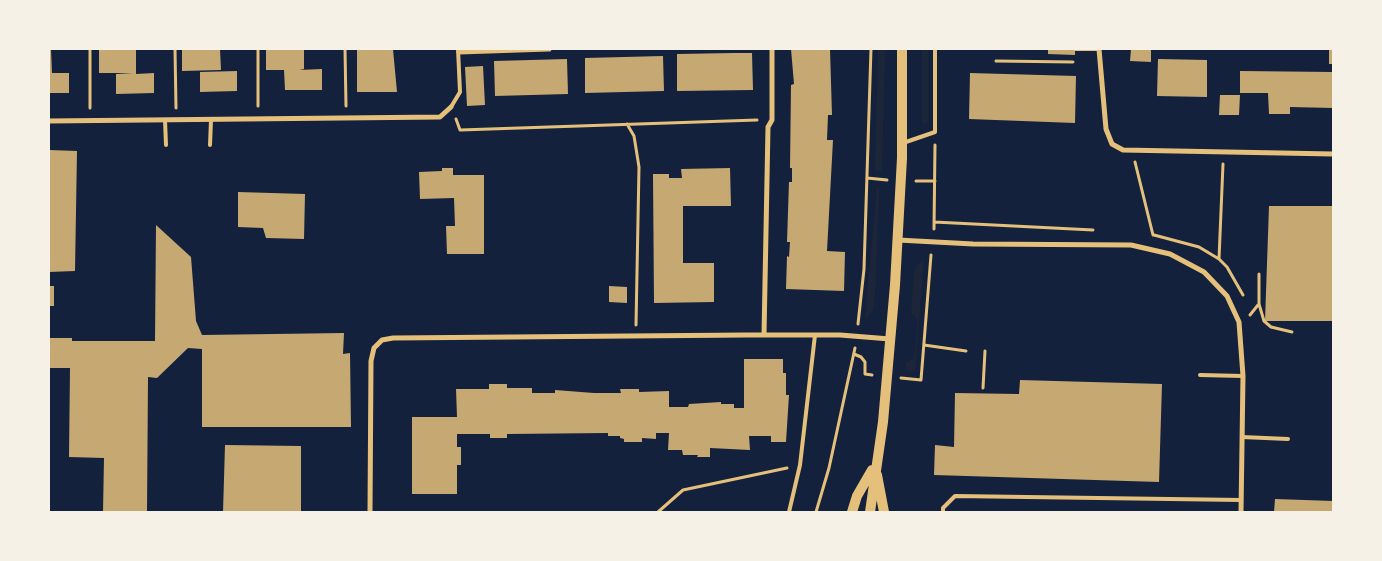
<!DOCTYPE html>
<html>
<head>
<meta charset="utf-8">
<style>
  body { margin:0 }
  #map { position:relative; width:1382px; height:561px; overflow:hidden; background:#14213d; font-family:Mulish,sans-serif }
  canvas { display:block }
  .frame { position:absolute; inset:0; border:50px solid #f6f1e7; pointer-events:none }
</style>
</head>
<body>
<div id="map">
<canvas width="1382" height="561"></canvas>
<div class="frame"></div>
</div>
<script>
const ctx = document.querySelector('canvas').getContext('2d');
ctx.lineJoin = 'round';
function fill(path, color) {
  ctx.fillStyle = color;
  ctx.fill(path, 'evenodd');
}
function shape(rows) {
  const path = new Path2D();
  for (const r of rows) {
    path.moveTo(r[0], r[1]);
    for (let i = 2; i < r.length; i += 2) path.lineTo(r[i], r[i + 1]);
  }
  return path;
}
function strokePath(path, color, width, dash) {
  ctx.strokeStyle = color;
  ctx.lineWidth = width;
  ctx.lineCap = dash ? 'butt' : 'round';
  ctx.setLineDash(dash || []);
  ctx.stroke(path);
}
const green = shape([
  [878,49,885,49,882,171,875,171],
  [922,49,928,49,928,120,925,125,922,122],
  [877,188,879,188,875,294,873,310,865,319],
  [924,259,915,371,905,370,906,363,914,358,918,319,911,314,914,275,916,267]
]);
const building = shape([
  [49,49,51,49,52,73,69,73,69,93,49,93],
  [99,49,136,49,136,74,154,73,154,93,116,94,116,74,133,73,99,73],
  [182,49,220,49,221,70,182,71],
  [266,49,304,49,304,69,299,70,322,69,322,90,285,90,284,70,266,70],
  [357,49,393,49,397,92,357,92],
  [791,49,830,49,832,115,828,115,827,140,833,140,827,251,845,252,844,291,786,289,787,256,789,257,790,242,787,242,789,182,792,182,792,168,790,168,791,85,794,84],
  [1048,49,1075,49,1075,55,1048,54],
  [1131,49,1151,49,1151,62,1130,61],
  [1329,49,1333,49,1333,64,1329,64],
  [734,53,752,53,753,90,677,91,677,54],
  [663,56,664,91,585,93,585,58],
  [567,59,568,94,495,96,494,61],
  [1158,59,1207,60,1207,97,1157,96],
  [483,66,485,105,467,106,465,67],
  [237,71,237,91,200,92,200,72],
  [1240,71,1333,72,1333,108,1290,107,1290,114,1269,114,1268,93,1240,93],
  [970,73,1076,76,1075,123,969,119],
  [1220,95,1240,95,1239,115,1219,115],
  [49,150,77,151,75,271,49,272],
  [442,168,453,168,453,175,484,175,484,254,447,254,446,226,455,226,454,198,420,199,419,172,442,171],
  [730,168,731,206,683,206,683,263,714,263,714,302,654,303,653,174,669,174,669,178,682,178,681,169],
  [238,192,305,194,304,239,266,238,263,228,238,227],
  [1269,206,1333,206,1333,321,1265,321],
  [156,225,191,257,196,321,202,335,344,333,343,354,350,353,351,427,202,427,202,349,188,348,157,378,148,377,147,512,103,512,104,458,69,457,70,368,49,368,49,338,72,338,72,341,155,341],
  [49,286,54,286,54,306,49,306],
  [609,286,627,287,627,303,609,302],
  [744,359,783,359,783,373,786,373,786,395,789,395,786,442,771,442,771,436,749,436,750,450,710,448,710,457,697,457,698,455,683,455,682,450,668,450,669,433,656,433,656,439,642,438,642,442,624,442,624,439,620,438,620,436,608,436,608,433,507,434,507,438,490,438,490,434,457,434,457,447,461,447,461,465,457,465,457,494,412,494,412,417,457,417,456,389,489,389,489,384,507,384,507,388,532,388,532,393,555,393,555,390,594,393,621,393,620,389,639,389,639,392,669,391,669,407,688,407,689,404,721,402,721,404,734,404,734,408,744,408],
  [1020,380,1162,384,1159,482,934,475,935,445,954,447,955,393,1019,394],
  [225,445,301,446,301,512,223,512],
  [1275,499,1333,501,1333,512,1274,512]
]);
const path = shape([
  [90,49,90,108],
  [175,49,176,108],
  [258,49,258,106],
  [345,49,346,106],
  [996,61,1073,62],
  [456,119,460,130,757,120],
  [627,124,634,136,639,167,636,325],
  [1135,162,1153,235],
  [867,178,887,180],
  [916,181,935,181],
  [934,222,1093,230],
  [934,229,935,145],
  [1154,235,1199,247,1219,259,1227,267,1243,295],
  [1219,259,1223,164],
  [1259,274,1259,304,1264,321,1271,327,1292,332],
  [1250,315,1258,305],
  [858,324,864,269,871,49],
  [924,345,966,351],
  [854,354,861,357,865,362,865,374,872,375],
  [901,378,921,380,931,255],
  [983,388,985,351],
  [658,512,683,490,787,468],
  [816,512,829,468,855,348]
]);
const service = shape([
  [1075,49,1099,49],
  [451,107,460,92,458,49],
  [165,120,166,145],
  [903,143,935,132,935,49],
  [210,145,211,120],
  [1200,375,1243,376],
  [1242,437,1288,439],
  [789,512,800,465,815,335],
  [943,512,943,508,955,496,1241,500]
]);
const minor = shape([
  [1099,49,1106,129,1112,144,1123,150,1333,154],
  [459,52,549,49],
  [49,121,440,117,451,107],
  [898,240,973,244,1131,245,1170,254,1204,272,1227,296,1239,322,1243,376,1241,512],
  [764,335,768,127,772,120,772,49],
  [370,512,371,361,374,348,382,340,393,338,746,335,840,335,890,339]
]);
const secondary = shape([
  [877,475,884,512],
  [852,512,857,496,872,470],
  [870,512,883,422,895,285,902,158,902,49]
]);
fill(green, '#1d2539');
fill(building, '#c6a872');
strokePath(path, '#e5c07b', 3);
strokePath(service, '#e5c07b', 4);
strokePath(minor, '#e5c07b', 5);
strokePath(secondary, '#e5c07b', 10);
</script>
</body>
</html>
